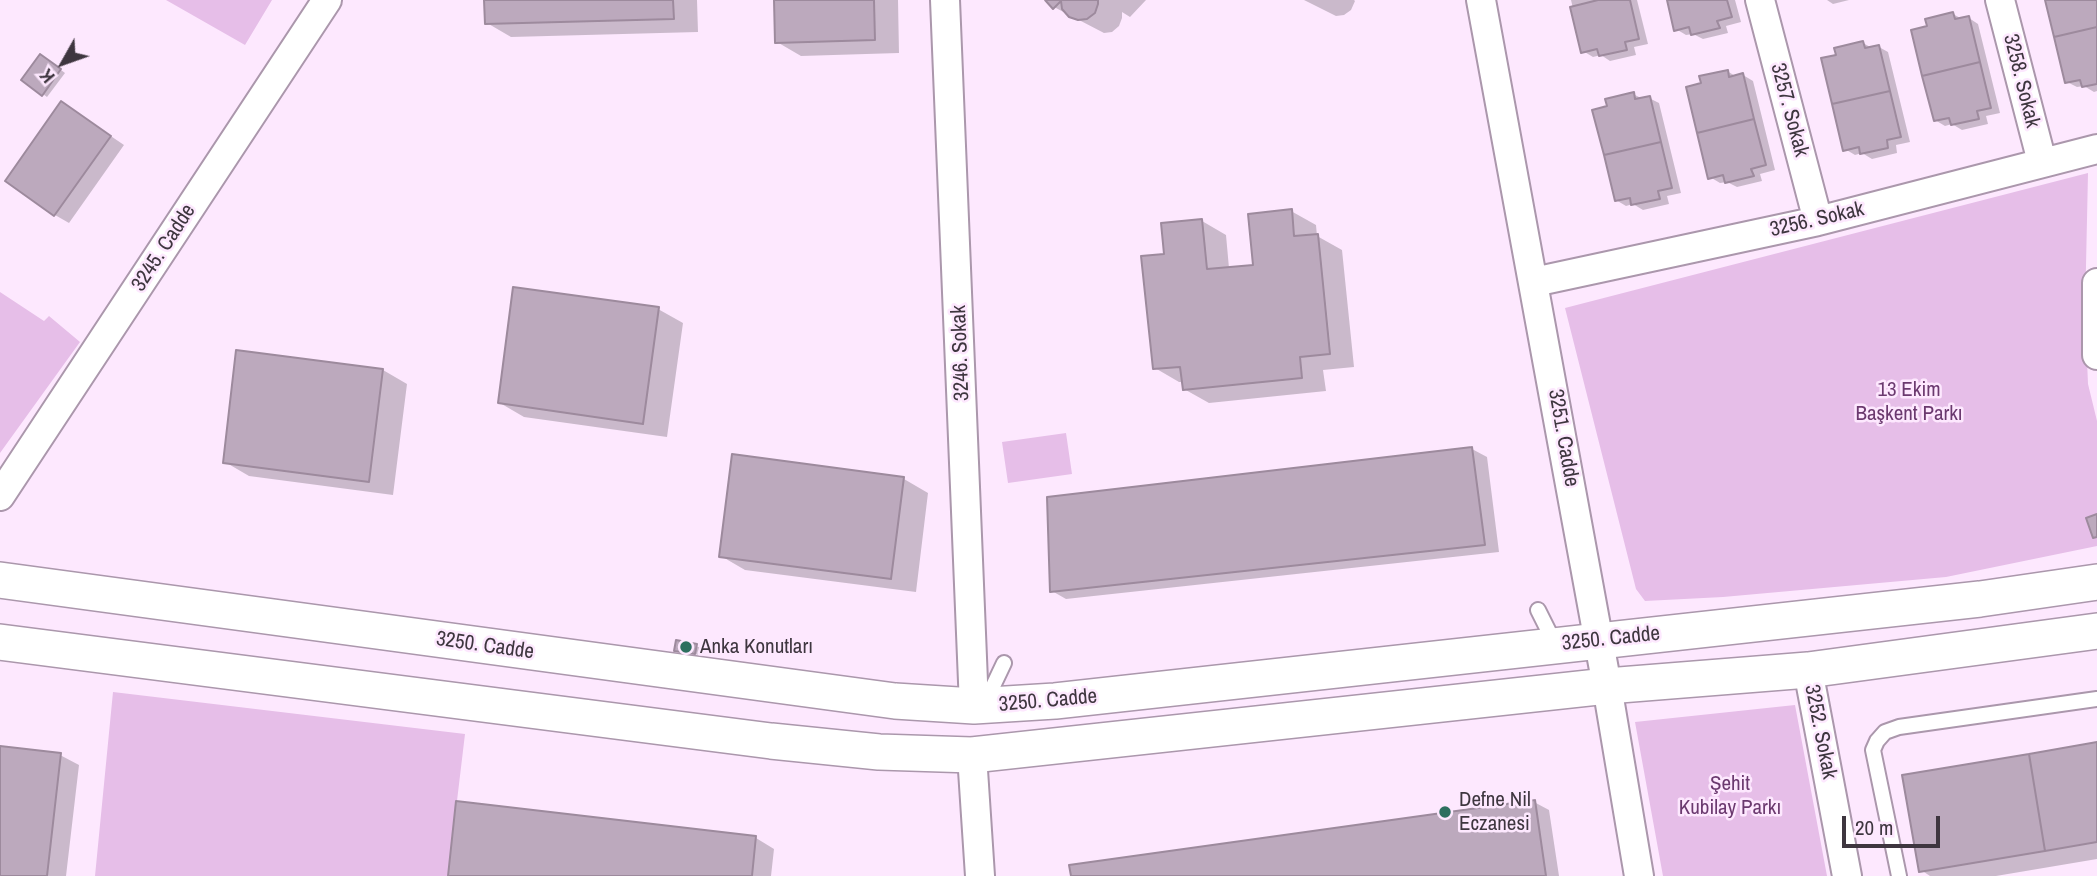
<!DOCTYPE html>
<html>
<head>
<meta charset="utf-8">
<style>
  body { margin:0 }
  #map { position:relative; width:2097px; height:876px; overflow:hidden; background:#fde8fe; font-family:"Archivo Narrow",sans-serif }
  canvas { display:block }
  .north { position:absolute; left:28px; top:28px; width:70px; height:70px; -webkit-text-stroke:5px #fde8fe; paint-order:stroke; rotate:230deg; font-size:19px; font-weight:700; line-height:28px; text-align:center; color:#3e363f }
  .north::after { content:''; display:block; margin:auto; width:24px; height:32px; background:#3e363f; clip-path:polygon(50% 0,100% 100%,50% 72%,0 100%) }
  .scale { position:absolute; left:1842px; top:816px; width:98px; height:32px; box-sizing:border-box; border:4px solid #3e363f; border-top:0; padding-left:9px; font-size:21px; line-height:24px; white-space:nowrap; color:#3e363f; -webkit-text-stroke:5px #fde8fe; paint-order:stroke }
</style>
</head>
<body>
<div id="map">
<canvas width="2097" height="876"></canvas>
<div class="north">K</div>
<div class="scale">20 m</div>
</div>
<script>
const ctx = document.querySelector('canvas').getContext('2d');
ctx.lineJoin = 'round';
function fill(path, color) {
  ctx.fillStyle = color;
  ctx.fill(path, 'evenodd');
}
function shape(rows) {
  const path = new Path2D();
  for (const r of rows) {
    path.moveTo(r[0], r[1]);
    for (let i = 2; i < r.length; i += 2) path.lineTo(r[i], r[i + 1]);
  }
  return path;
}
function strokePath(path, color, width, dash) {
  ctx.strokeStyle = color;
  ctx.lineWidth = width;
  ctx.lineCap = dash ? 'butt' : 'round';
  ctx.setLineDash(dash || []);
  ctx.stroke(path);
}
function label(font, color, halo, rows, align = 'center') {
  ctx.font = font + ' "Archivo Narrow",sans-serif';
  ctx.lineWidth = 5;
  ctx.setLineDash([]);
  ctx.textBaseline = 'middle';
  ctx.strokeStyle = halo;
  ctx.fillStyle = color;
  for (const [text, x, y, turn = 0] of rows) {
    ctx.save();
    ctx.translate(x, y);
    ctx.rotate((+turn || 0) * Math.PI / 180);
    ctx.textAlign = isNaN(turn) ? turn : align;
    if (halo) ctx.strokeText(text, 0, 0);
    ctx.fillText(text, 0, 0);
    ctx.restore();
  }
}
const green = shape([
  [166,0,272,0,245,45],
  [2088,173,2085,312,2088,384,2097,421,2097,546,1946,577,1723,597,1645,601,1636,589,1565,308],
  [0,292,44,321,49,316,80,342,0,453],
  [1066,433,1072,474,1008,483,1002,442],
  [113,692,465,734,448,876,95,876],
  [1795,705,1827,876,1663,876,1635,722]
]);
const shadow = shape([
  [486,0,697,0,698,32,511,37,487,23],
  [776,0,898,0,899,53,801,56,777,42],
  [1047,0,1146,0,1130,17,1122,12,1122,18,1119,26,1112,32,1104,33,1054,7],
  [1304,0,1354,0,1355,1,1351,10,1344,15,1336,16],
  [1571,0,1637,0,1648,44,1634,47,1636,55,1610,61,1601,55,1593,57,1583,51],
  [1669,0,1735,0,1741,22,1726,26,1728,33,1703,39,1693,34,1686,35,1676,29],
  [1827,0,1849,0,1833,4],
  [2047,0,2097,0,2097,91,2094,92,2084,86,2077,87,2067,82],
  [1953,14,1962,19,1969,18,1978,24,2000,113,1986,116,1988,124,1962,130,1952,124,1945,126,1935,120,1929,27],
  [1863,43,1872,48,1879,47,1888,52,1910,142,1896,145,1897,153,1872,159,1862,153,1855,155,1845,149,1838,57],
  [45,58,65,73,47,97,43,94],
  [1727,71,1737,77,1743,75,1753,81,1775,170,1760,174,1762,181,1737,187,1727,182,1720,183,1710,177,1703,85],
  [1633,94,1643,99,1649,98,1659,103,1681,193,1667,196,1669,204,1643,210,1633,204,1626,206,1616,200,1609,107],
  [62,103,124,145,69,223,55,215],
  [1291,211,1316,225,1317,236,1342,250,1354,367,1323,370,1326,391,1209,403,1184,389,1184,382,1179,382,1155,368,1166,256,1202,221,1226,235,1229,268,1255,266],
  [658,309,683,323,667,437,524,417,500,403],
  [383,370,407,384,393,495,249,476,225,462],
  [1472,449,1487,457,1499,552,1066,599,1052,591],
  [734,456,904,479,928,493,916,592,745,570,721,556],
  [696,646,701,648,699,655,676,650],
  [2097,744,2097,859,1996,876,1930,876,1921,870],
  [0,748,60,755,79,765,66,876,0,876],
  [1534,802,1549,810,1559,876,1073,876],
  [458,803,756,838,774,849,771,876,449,876]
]);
const building = shape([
  [484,0,673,0,674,19,485,24,484,0],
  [774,0,874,0,875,40,775,43,774,0],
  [1045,0,1098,0,1098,4,1095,13,1087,19,1078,20,1069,17,1062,9,1061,1,1053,9,1045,0],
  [1598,0,1630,0,1639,39,1625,42,1627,50,1599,56,1597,49,1581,53,1570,7,1598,0],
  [1667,0,1727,0,1732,17,1717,21,1720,28,1691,35,1689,27,1674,31,1667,0],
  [2045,0,2097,0,2097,27,2054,37,2045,0],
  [1953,12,1955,19,1969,16,1980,62,1922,76,1911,30,1927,26,1925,19,1953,12],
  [2097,27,2097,84,2082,87,2080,80,2065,83,2054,37,2097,27],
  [1863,41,1865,48,1879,45,1890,91,1832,104,1821,58,1836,55,1834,48,1863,41],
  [40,54,61,69,42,96,21,80,40,54],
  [1980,62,1991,108,1977,111,1979,119,1951,125,1949,118,1934,121,1922,76,1980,62],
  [1728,70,1729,77,1743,73,1754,119,1697,133,1686,87,1701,83,1699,76,1728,70],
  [1890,91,1901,137,1887,140,1888,148,1860,154,1859,147,1843,151,1832,104,1890,91],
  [1634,92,1635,99,1650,96,1661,142,1604,155,1592,110,1607,106,1605,99,1634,92],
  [61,101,111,136,54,216,5,181,61,101],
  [1754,119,1766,165,1751,169,1754,176,1725,183,1723,175,1708,179,1697,133,1754,119],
  [1661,142,1672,188,1658,191,1660,199,1631,205,1630,198,1615,201,1604,155,1661,142],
  [1292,209,1294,236,1318,234,1330,354,1300,357,1302,378,1183,390,1180,367,1153,369,1141,256,1164,254,1161,223,1202,219,1207,269,1253,265,1248,214,1292,209],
  [513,287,659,307,643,424,498,403,513,287],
  [236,350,383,369,369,482,223,463,236,350],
  [1472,447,1485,545,1050,592,1047,497,1472,447],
  [732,454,904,477,891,579,719,557,732,454],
  [2097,514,2097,537,2093,538,2086,518,2097,514],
  [676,640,697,644,695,654,674,651,676,640],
  [2097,742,2097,842,2045,851,2029,754,2097,742],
  [0,746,61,753,47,876,0,876,0,746],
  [2029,754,2045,851,1919,872,1902,775,2029,754],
  [1535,800,1546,876,1071,876,1069,865,1535,800],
  [456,801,756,836,752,876,448,876,456,801]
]);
const service = shape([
  [1538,610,1555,644],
  [985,703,1004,663],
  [1899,876,1873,750,1877,741,1885,732,1899,727,2097,699]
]);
const minor = shape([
  [945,0,974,706],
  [1481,0,1607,686,1639,876],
  [1760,0,1818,221],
  [2000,0,2042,162],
  [1534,282,1818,221,2097,149],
  [2097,283,2097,355],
  [0,496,327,0],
  [1808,670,1847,876],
  [972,755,980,876]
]);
const tertiary = shape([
  [0,580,895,701,974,706,1055,701,1980,599,2097,582],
  [0,642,771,741,879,752,972,755,1607,686,1808,670,2097,631]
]);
const markers = [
  [686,647,7,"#2d6f5f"],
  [1445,812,7,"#2d6f5f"]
];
const streetNames = [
  ["3258. Sokak",2021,81,76],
  ["3257. Sokak",1789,110,75],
  ["3256. Sokak",1817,220,-13],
  ["3245. Cadde",164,248,-57],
  ["3246. Sokak",961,353,-92],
  ["3251. Cadde",1563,438,80],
  ["3250. Cadde",1611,639,-6],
  ["3250. Cadde",485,646,8],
  ["3250. Cadde",1048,701,-5],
  ["3252. Sokak",1820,732,79]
];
const parkNames = [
  ["13 Ekim",1909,390],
  ["Başkent Parkı",1909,414],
  ["Şehit",1730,784],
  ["Kubilay Parkı",1730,808]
];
const poiNames = [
  ["Anka Konutları",700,647],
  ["Defne Nil",1459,800],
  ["Eczanesi",1459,824]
];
fill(green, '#e6bee8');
fill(shadow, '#0003');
fill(building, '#bca9bd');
strokePath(building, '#9d8a9d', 2);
strokePath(service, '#ab97ac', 18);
strokePath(minor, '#ab97ac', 32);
strokePath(tertiary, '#ab97ac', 38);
strokePath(service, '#fff', 14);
strokePath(minor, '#fff', 28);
strokePath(tertiary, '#fff', 35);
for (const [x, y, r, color] of markers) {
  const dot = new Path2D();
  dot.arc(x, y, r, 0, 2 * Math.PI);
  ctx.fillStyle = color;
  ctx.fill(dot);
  strokePath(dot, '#fde8fe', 2.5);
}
label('21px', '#3e363f', '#fde8fe', streetNames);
label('21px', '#6b396f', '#fde8fe', parkNames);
label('21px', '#3e363f', '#fde8fe', poiNames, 'left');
</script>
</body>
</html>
